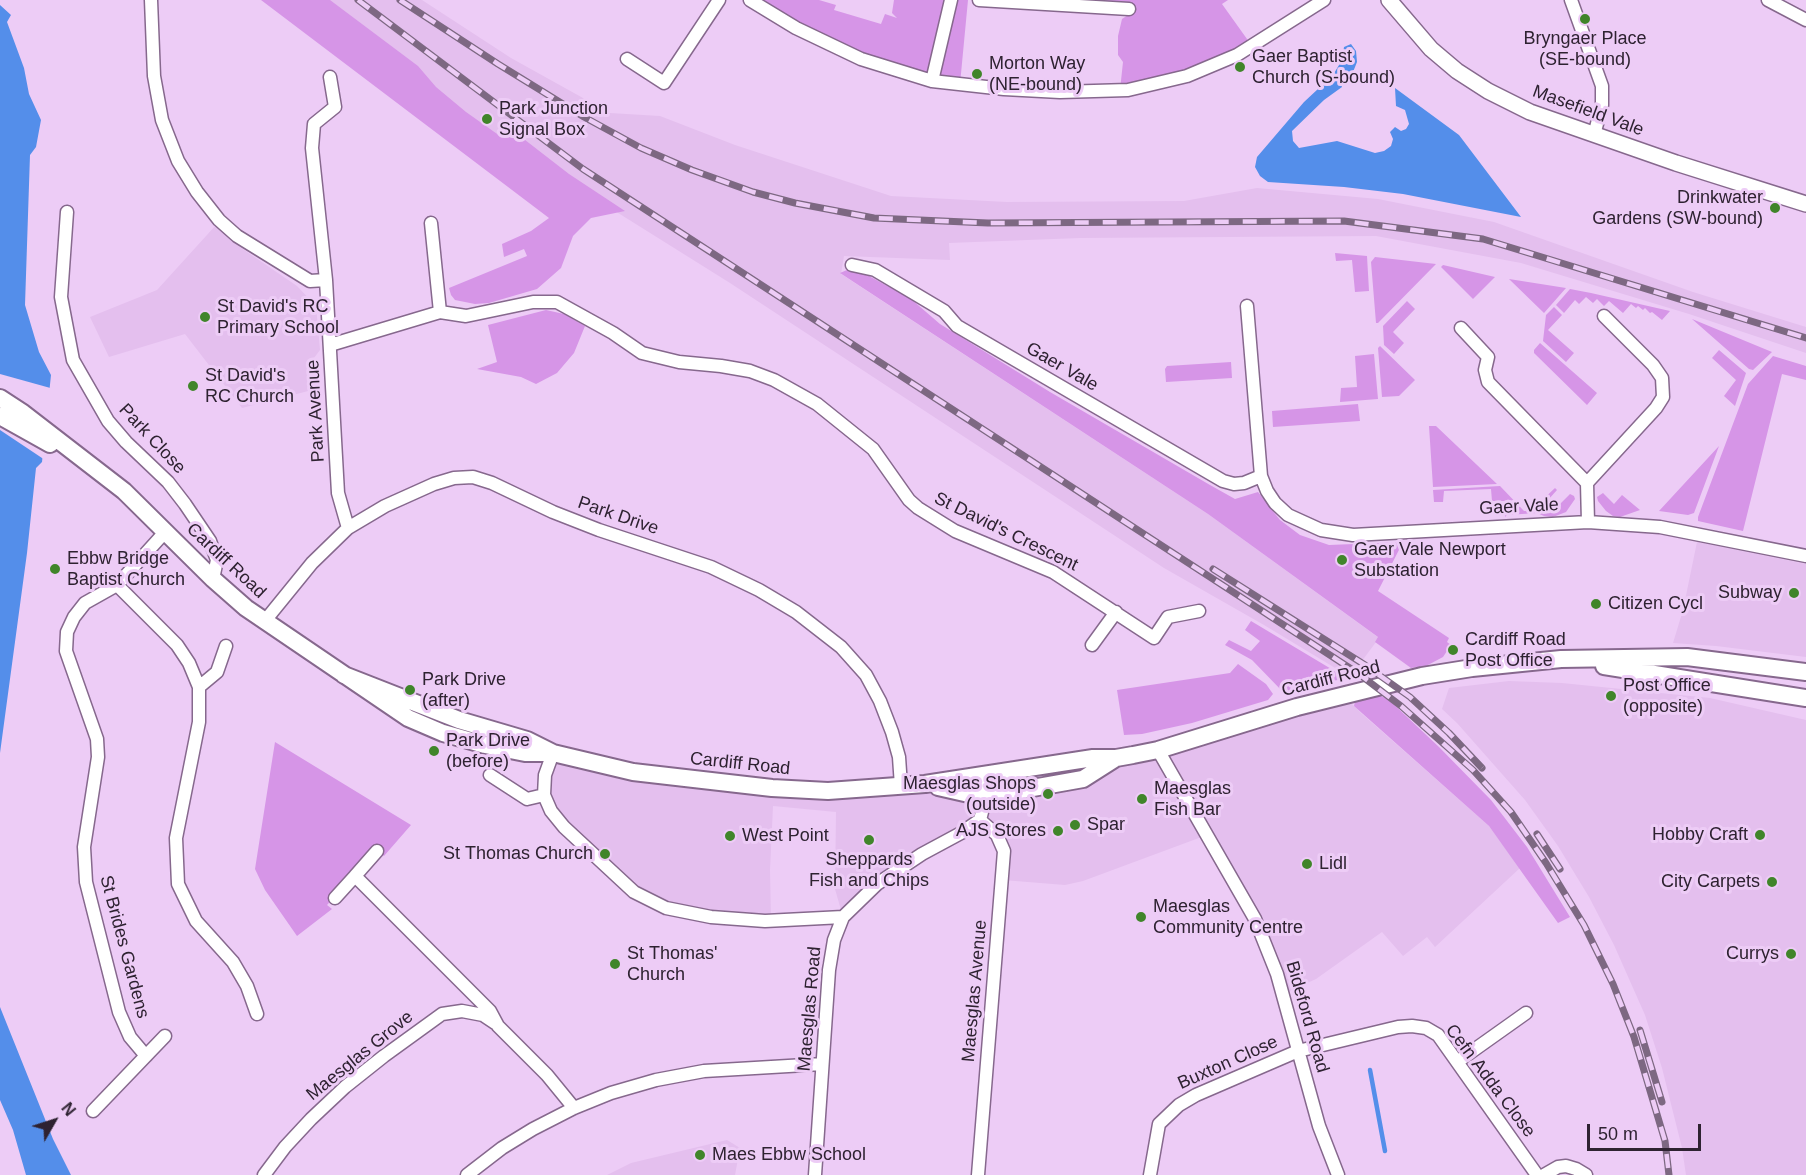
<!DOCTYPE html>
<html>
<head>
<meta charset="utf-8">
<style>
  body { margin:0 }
  #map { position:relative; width:1806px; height:1175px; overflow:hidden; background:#edccf6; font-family:Helvetica,sans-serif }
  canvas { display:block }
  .north { position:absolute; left:24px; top:1091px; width:60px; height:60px; -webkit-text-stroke:4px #edccf6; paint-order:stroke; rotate:51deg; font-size:16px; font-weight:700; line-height:24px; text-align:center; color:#2e2231 }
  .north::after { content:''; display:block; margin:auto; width:21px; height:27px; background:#2e2231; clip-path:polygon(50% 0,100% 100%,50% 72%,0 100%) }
  .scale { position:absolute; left:1587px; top:1124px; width:114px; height:27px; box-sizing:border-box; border:3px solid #2e2231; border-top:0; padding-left:8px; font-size:18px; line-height:21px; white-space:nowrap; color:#2e2231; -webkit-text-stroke:4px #edccf6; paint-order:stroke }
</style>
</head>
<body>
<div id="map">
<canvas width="1806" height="1175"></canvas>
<div class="north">N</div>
<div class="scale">50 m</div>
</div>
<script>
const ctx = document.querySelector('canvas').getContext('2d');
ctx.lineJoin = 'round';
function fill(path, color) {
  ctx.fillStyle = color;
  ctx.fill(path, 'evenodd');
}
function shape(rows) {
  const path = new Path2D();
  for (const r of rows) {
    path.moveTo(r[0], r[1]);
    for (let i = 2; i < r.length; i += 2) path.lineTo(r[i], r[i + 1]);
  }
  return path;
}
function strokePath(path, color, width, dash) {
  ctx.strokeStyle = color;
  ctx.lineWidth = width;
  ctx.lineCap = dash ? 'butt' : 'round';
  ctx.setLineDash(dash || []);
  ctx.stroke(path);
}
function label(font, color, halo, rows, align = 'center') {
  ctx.font = font + ' Helvetica,sans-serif';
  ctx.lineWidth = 6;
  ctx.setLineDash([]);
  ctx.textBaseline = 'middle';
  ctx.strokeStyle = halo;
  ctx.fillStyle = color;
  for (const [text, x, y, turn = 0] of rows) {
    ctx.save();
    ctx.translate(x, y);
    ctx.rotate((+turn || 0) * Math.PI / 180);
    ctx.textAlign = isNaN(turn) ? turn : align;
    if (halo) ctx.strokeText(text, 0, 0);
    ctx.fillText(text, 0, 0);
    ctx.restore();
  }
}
const built = shape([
  [278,0,422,0,511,58,610,113,660,116,735,145,891,196,1007,202,1184,201,1257,188,1378,199,1494,222,1693,292,1806,327,1806,353,1689,314,1521,263,1376,236,1080,238,949,243,950,260,844,256,841,274,1208,514,1379,638,1350,677,1264,625,1164,568,730,283],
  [216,225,231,241,297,286,316,306,320,350,314,358,316,389,242,408,185,334,109,357,90,317,157,290],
  [1697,542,1806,564,1806,657,1716,646,1673,643,1683,610],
  [1509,681,1562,683,1710,698,1806,720,1806,1175,1686,1175,1682,1148,1662,1068,1645,1015,1614,945,1589,897,1558,846,1525,800,1457,723,1442,709,1449,688],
  [1344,696,1361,713,1489,826,1520,868,1435,947,1427,937,1403,956,1382,932,1316,979,1283,994,1277,974,1207,835,1083,881,1065,885,1003,880,1004,851,980,820,922,854,843,917,835,889,836,812,773,806,770,870,771,921,711,917,634,892,551,811,545,775,553,753,772,788,901,786,982,797,1083,779,1116,758],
  [727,1140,740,1148,735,1175,607,1175,631,1163]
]);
const green = shape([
  [261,0,330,0,418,66,436,87,466,112,500,136,507,126,569,174,625,211,591,218,573,236,561,268,537,289,489,303,475,304,455,300,451,295,449,288,527,256,524,249,504,257,502,244,531,231,549,218],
  [750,0,819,0,836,5,834,10,881,24,885,14,897,18,892,13,894,0,968,0,960,84,861,59],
  [1099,0,1228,0,1222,4,1252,46,1237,55,1120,90,1123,62,1118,55,1118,36,1122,19,1128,15,1098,7],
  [1335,253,1367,256,1369,291,1355,292,1352,260,1336,261],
  [1375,257,1436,264,1378,323,1376,323,1371,262],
  [1443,265,1495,277,1473,299,1441,267],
  [847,270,869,276,911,299,940,324,1050,392,1210,485,1235,499,1258,492,1280,520,1300,535,1329,545,1403,542,1378,591,1449,638,1447,642,1451,645,1443,657,1426,666,1411,668,1375,642,1378,637,1208,514,840,273],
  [1509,279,1566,288,1544,313],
  [1570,289,1591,293,1670,311,1662,320,1652,312,1650,313,1645,308,1643,310,1638,306,1636,308,1631,304,1623,313,1609,301,1604,306,1597,299,1593,303,1586,297,1579,304,1575,300,1564,313,1556,305],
  [1407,301,1415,309,1393,332,1404,343,1394,354,1384,345,1383,326],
  [1554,307,1562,315,1548,330,1574,353,1566,362,1543,341,1546,315],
  [546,310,564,314,585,326,574,353,557,373,536,384,521,377,477,369,497,362,488,325],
  [1692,319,1772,352,1753,370,1749,369],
  [1540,343,1597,393,1587,405,1534,353,1534,350],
  [1380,346,1415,380,1399,396,1382,397,1378,348],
  [1719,350,1746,373,1735,406,1724,396,1736,380,1712,358],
  [1374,354,1378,399,1340,402,1341,388,1357,387,1355,356],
  [1773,356,1806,366,1806,380,1782,374,1743,531,1698,521,1698,517,1748,384],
  [1231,362,1232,378,1166,382,1165,369,1167,366],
  [1358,404,1360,421,1273,427,1272,411],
  [1429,426,1436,426,1497,484,1433,487],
  [1719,446,1694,513,1688,515,1659,511],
  [1500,486,1524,511,1536,511,1541,506,1539,503,1555,488,1557,490,1548,500,1556,508,1570,494,1574,496,1575,499,1566,512,1553,517,1544,516,1537,513,1507,515,1505,517,1504,501,1492,501,1491,489,1444,491,1443,502,1434,502,1433,490],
  [1603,493,1614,504,1622,495,1640,510,1620,517,1613,516,1606,511,1598,501,1597,497],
  [1251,621,1348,679,1319,682,1284,693,1252,660,1225,645,1229,640,1251,651,1260,641,1245,630],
  [1238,664,1266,684,1273,694,1268,700,1192,723,1142,734,1124,735,1117,690,1230,673],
  [1376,695,1387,698,1439,747,1491,800,1527,847,1570,917,1558,923,1489,826,1354,706,1355,701,1363,697],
  [275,742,411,825,384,856,377,851,327,905,332,909,297,936,265,890,255,869]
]);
const water = shape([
  [0,5,11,15,7,22,24,68,29,94,41,120,36,147,30,155,25,305,39,352,51,375,42,462,36,468,27,553,0,753],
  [1351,44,1356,51,1357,62,1351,77,1341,84,1342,87,1324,100,1292,131,1293,141,1299,148,1337,141,1375,153,1384,151,1391,146,1393,139,1390,132,1395,127,1401,131,1406,129,1409,124,1405,110,1396,106,1395,88,1459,135,1521,217,1403,194,1344,187,1268,182,1260,176,1255,167,1257,157,1304,102,1333,75,1342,60,1344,47],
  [0,1007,53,1139,71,1175,26,1175,13,1130,0,1100]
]);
const pier = shape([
  [0,374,54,389,45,460,0,430]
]);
const stream = shape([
  [1370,1070,1385,1151]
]);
const minor = shape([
  [151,0,154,76,162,120,178,161,197,192,219,220,237,236,310,281,326,280],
  [750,0,796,28,861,59,932,81,1004,89,1060,92,1128,90,1187,76,1237,55,1324,0],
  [979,0,1129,9],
  [1571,0,1602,86,1602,105,1594,135],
  [1768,0,1806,20],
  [627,59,664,83,719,0],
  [330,77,335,107,314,124,312,148,326,280,338,493,348,528],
  [932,81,951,0],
  [67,212,61,297,73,360,108,421,126,442,168,482,185,504,210,541,217,560,213,579],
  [431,223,440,312],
  [852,265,875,270,944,311,957,326,1223,481,1234,484,1244,483,1261,476,1267,491,1275,503,1288,515,1321,530,1353,535,1588,522,1660,527,1806,556],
  [1247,306,1261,476],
  [1461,328,1488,357,1485,370,1488,382,1587,483],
  [330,345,440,312,466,316,533,302,557,302,613,333,642,353,679,362,721,366,750,371,774,380,817,404,873,449,909,500,918,508,955,531,1053,572,1154,638,1168,617,1199,611],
  [1588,522,1587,483,1656,408,1663,397,1662,378,1653,365,1604,316],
  [117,585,177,645,189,663,199,687],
  [264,622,312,563,348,528,385,506,434,484,454,478,473,477,492,483,553,512,599,530,711,567,759,590,796,612,841,647,866,675,880,701,892,732,899,757,901,786],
  [1092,645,1116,612],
  [226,646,217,672,199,687,199,722,176,838,178,884,196,921,233,962,247,986,257,1014],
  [1158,750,1255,919,1277,974,1319,1126,1338,1175],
  [553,753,545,775,544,795,551,811,564,827,634,892,666,908,711,917,765,921,843,917],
  [490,775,527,799,544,795],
  [377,851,355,876,490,1011,498,1026,547,1075,574,1108],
  [335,898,355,876],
  [146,1056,130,1037,119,1012,86,882,84,847,98,757,97,739,66,651,67,632,74,617,85,603,117,585,166,531],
  [1457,1062,1526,1013],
  [93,1111,165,1036],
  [264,1175,285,1147,311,1119,345,1087,384,1056,442,1014,462,1011,483,1015,495,1023],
  [467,1175,502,1148,533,1129,574,1108,611,1093,656,1080,704,1071,822,1064],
  [815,1175,829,970,834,940,843,917,877,884,922,854,961,833,980,820,983,808,981,776],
  [978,1175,1004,851,997,835,980,820],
  [1150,1175,1159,1124,1179,1105,1196,1095,1298,1051,1398,1027,1412,1026,1426,1028,1438,1035,1537,1175],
  [1544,1175,1558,1167,1566,1166,1576,1169,1586,1175]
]);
const tertiary = shape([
  [1389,0,1431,49,1457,71,1488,91,1530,112,1676,163,1806,204]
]);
const secondary = shape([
  [0,398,23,413,124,491,213,579,246,608,408,718,443,733,485,745,525,753,549,753],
  [0,416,50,444],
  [1604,666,1806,698],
  [344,675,459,720,527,740,553,753,633,772,772,788,828,791,925,784,1093,758,1116,758,1133,755,1158,750,1297,707,1422,676,1472,668,1561,659,1687,657,1806,672],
  [938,787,982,797,1083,779,1116,758]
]);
const rail = shape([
  [358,0,583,169,1359,674,1401,706,1473,770,1511,812,1546,863,1584,925,1613,984,1634,1037,1665,1141,1669,1175],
  [400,0,498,64,584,117,641,148,692,170,753,192,795,203,874,218,988,223,1344,221,1483,239,1806,338],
  [1213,569,1365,665,1410,697,1449,733,1482,768],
  [1537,834,1560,869],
  [1640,1030,1662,1102]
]);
const markers = [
  [1585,19,6,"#40852a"],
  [1240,67,6,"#40852a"],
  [977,74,6,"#40852a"],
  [487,119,6,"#40852a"],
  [1775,208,6,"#40852a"],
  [205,317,6,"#40852a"],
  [193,386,6,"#40852a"],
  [1342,560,6,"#40852a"],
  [55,569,6,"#40852a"],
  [1794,593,6,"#40852a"],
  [1596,604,6,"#40852a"],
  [1453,650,6,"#40852a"],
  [410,690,6,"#40852a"],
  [1611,696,6,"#40852a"],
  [434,751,6,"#40852a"],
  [1048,794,6,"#40852a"],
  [1142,799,6,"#40852a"],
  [1075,825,6,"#40852a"],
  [1058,831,6,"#40852a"],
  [1760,835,6,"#40852a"],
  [730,836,6,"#40852a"],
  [869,840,6,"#40852a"],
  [605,854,6,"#40852a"],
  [1307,864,6,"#40852a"],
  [1772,882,6,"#40852a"],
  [1141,917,6,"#40852a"],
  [1791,954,6,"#40852a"],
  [615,964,6,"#40852a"],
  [700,1155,6,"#40852a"]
];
const poiNames = [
  ["Bryngaer Place",1585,39,"center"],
  ["(SE-bound)",1585,60,"center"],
  ["Gaer Baptist",1252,57],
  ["Church (S-bound)",1252,78],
  ["Morton Way",989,64],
  ["(NE-bound)",989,85],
  ["Park Junction",499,109],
  ["Signal Box",499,130],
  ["Drinkwater",1763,198,"right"],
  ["Gardens (SW-bound)",1763,219,"right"],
  ["St David's RC",217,307],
  ["Primary School",217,328],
  ["St David's",205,376],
  ["RC Church",205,397],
  ["Gaer Vale Newport",1354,550],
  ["Substation",1354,571],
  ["Ebbw Bridge",67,559],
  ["Baptist Church",67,580],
  ["Subway",1782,593,"right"],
  ["Citizen Cycl",1608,604],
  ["Cardiff Road",1465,640],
  ["Post Office",1465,661],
  ["Park Drive",422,680],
  ["(after)",422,701],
  ["Post Office",1623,686],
  ["(opposite)",1623,707],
  ["Park Drive",446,741],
  ["(before)",446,762],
  ["Maesglas Shops",1036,784,"right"],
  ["(outside)",1036,805,"right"],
  ["Maesglas",1154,789],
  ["Fish Bar",1154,810],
  ["Spar",1087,825],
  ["AJS Stores",1046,831,"right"],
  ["Hobby Craft",1748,835,"right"],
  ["West Point",742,836],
  ["St Thomas Church",593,854,"right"],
  ["Sheppards",869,860,"center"],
  ["Fish and Chips",869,881,"center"],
  ["Lidl",1319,864],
  ["City Carpets",1760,882,"right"],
  ["Maesglas",1153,907],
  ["Community Centre",1153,928],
  ["St Thomas'",627,954],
  ["Church",627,975],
  ["Currys",1779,954,"right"],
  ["Maes Ebbw School",712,1155]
];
const streetNames = [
  ["Masefield Vale",1588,111,20],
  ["Gaer Vale",1062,367,30],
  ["Park Avenue",316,411,-93],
  ["Park Close",152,439,47],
  ["Gaer Vale",1519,507,-3],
  ["Park Drive",618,516,19],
  ["St David's Crescent",1006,532,26],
  ["Cardiff Road",226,561,43],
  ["Cardiff Road",1331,679,-14],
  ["Cardiff Road",740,764,6],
  ["St Brides Gardens",124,947,75],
  ["Maesglas Avenue",975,991,-85],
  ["Maesglas Road",810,1009,-85],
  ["Bideford Road",1307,1017,74],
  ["Maesglas Grove",360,1056,-39],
  ["Buxton Close",1228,1063,-24],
  ["Cefn Adda Close",1490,1081,53]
];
fill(built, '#e4bfee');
fill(green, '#d695e7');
fill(water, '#548eea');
fill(pier, '#edccf6');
strokePath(stream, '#548eea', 4.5);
strokePath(minor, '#86688d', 15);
strokePath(tertiary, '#86688d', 18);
strokePath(secondary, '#86688d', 20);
strokePath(minor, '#fff', 12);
strokePath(tertiary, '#fff', 15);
strokePath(secondary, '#fff', 16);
strokePath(rail, '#7d6882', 7);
strokePath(rail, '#edccf6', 4.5, [14]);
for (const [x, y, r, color] of markers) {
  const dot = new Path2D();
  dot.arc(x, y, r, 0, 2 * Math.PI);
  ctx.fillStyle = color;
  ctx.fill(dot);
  strokePath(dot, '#edccf6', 2);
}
label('18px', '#2e2231', '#edccf6', poiNames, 'left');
label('18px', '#2e2231', '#edccf6', streetNames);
</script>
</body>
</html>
